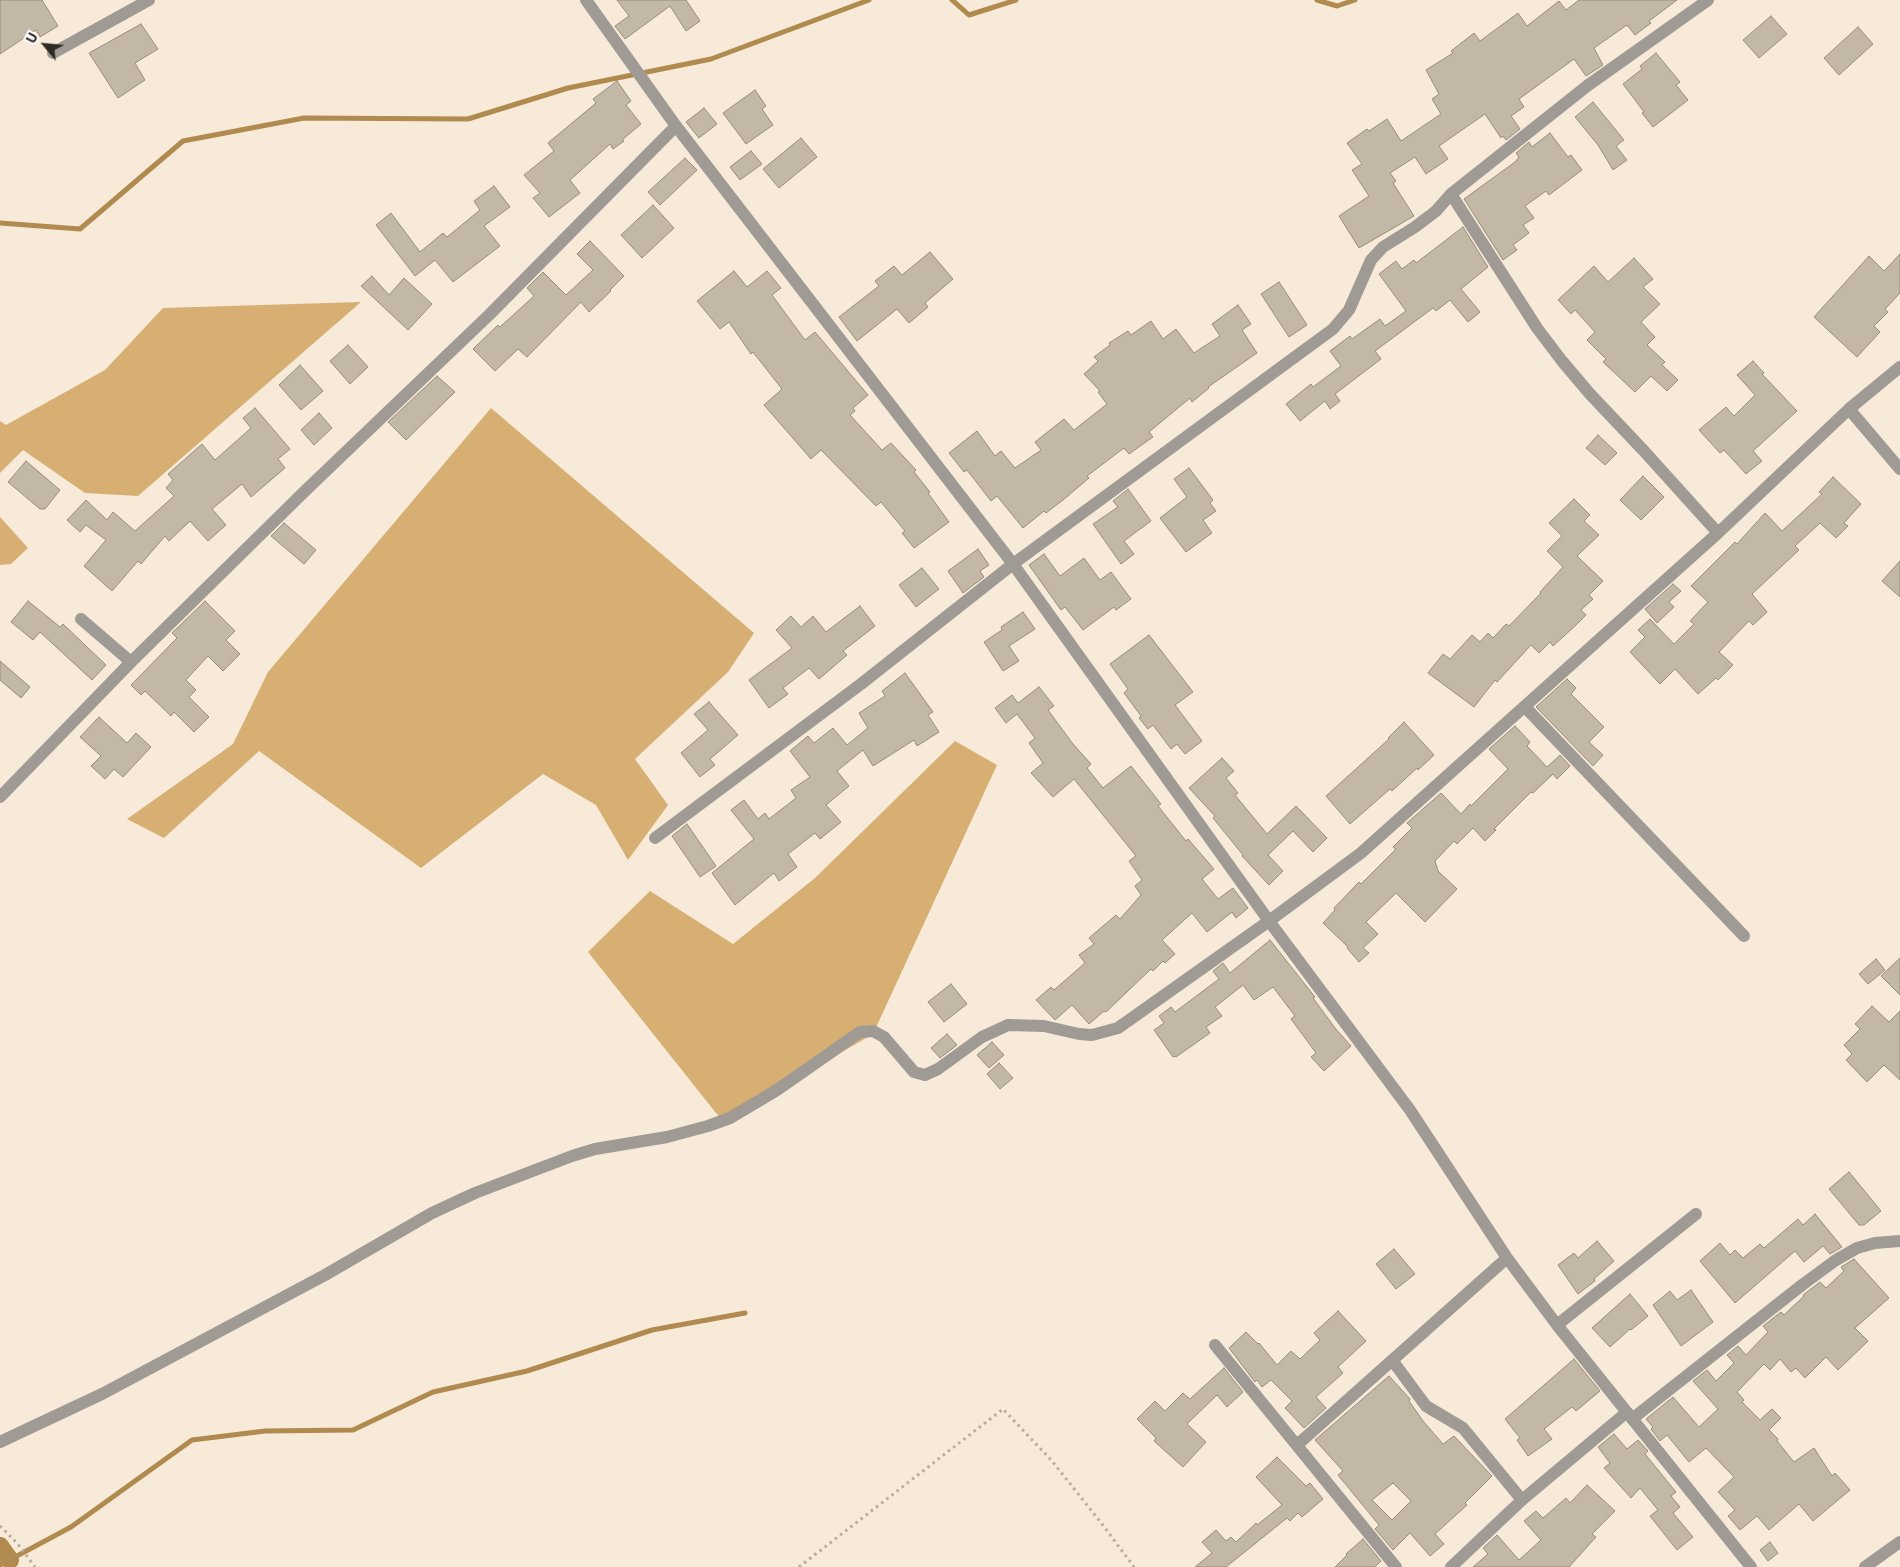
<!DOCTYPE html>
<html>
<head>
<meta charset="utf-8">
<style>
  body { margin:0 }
  #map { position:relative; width:1900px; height:1567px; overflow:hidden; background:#f7ead8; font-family:"IBM Plex Sans",sans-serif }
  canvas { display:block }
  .north { position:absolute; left:20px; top:20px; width:50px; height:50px; -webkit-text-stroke:4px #fff; paint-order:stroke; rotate:298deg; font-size:14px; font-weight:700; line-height:20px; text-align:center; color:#2f2b24 }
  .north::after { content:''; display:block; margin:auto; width:18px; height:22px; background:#2f2b24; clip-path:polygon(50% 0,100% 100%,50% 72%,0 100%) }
</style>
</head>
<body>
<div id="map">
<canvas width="1900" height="1567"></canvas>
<div class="north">U</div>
</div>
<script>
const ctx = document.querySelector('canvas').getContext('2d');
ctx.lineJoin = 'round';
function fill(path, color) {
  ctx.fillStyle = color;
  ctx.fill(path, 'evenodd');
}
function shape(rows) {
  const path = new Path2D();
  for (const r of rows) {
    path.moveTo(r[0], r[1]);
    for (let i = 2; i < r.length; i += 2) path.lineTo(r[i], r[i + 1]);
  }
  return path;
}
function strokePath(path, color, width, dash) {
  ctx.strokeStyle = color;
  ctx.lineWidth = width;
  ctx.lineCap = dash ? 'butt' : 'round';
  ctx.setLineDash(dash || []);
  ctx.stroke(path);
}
const forest = shape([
  [361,302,138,496,85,493,23,450,0,473,0,421,6,425,105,370,163,308],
  [491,408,754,633,728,672,635,759,668,805,628,860,596,805,543,774,421,868,259,751,164,838,127,819,233,744,268,672],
  [0,517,28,548,11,564,0,565],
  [955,741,997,765,873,1034,773,1092,720,1118,588,952,650,891,733,944,815,878]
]);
const stream = shape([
  [952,0,969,15,1016,0],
  [1317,0,1337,6,1355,0],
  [0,223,80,229,183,141,304,118,468,119,568,88,711,59,869,0],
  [0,1565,71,1527,192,1440,265,1431,353,1430,433,1392,527,1371,652,1330,745,1313]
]);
const canal = shape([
  [0,1546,10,1560]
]);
const building = shape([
  [0,0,42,0,58,26,40,37,36,30,0,54,0,0],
  [617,0,686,0,700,21,686,31,670,6,625,39,615,26,629,16,617,0],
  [1579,0,1677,0,1649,21,1651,23,1635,35,1627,25,1594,48,1603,65,1586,76,1574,59,1519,99,1524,107,1511,116,1520,129,1506,140,1503,136,1501,138,1485,114,1439,146,1448,159,1426,174,1415,157,1390,173,1396,181,1393,183,1414,216,1359,248,1339,216,1369,196,1352,170,1362,164,1347,143,1367,129,1369,131,1387,119,1401,141,1441,114,1432,99,1439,94,1426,70,1453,53,1451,51,1474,33,1480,41,1518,13,1527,26,1559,1,1566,10,1579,0],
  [1771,16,1787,34,1759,58,1743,40,1771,16],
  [141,24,158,49,135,63,145,80,118,98,89,53,141,24],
  [1858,27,1873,44,1839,75,1824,58,1858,27],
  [1656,53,1680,82,1676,85,1688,100,1653,127,1642,113,1644,112,1623,84,1642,69,1640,66,1656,53],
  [617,81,631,101,626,105,641,124,622,140,624,141,613,149,610,144,570,180,580,193,549,217,533,198,540,193,524,175,554,151,548,143,596,103,593,99,617,81],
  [755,90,766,106,762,109,773,125,746,144,723,113,755,90],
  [1593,102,1624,140,1616,146,1627,160,1613,170,1598,145,1575,117,1593,102],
  [704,108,717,124,699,138,686,122,704,108],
  [1550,133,1568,157,1571,155,1582,170,1549,195,1546,191,1525,206,1534,218,1523,225,1529,233,1513,245,1517,250,1503,260,1464,199,1515,162,1519,157,1516,153,1529,142,1532,147,1550,133],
  [801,138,817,157,779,188,763,169,801,138],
  [751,151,762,164,740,180,730,167,751,151],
  [685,158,697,170,660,205,648,192,685,158],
  [494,186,510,207,484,226,500,246,453,282,435,260,415,276,376,225,391,213,420,252,443,233,447,237,480,210,474,201,494,186],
  [653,205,674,228,642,258,621,235,653,205],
  [1463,227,1488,267,1461,289,1480,312,1468,322,1450,300,1436,311,1433,308,1375,351,1381,359,1335,394,1340,401,1330,409,1325,401,1300,421,1286,404,1311,384,1313,387,1341,366,1330,351,1350,336,1352,339,1380,319,1385,326,1406,311,1379,274,1396,261,1402,269,1414,260,1416,263,1463,227],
  [590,241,624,276,610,290,611,291,589,312,581,302,527,357,518,349,495,371,473,349,498,325,500,327,534,296,527,288,543,272,566,295,593,270,577,254,590,241],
  [930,252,953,279,925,303,928,307,909,323,897,309,857,341,839,317,879,286,875,281,894,266,902,275,930,252],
  [1900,254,1900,293,1885,309,1888,312,1874,326,1880,332,1857,357,1814,317,1869,256,1884,271,1900,254],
  [1634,258,1653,279,1643,287,1660,304,1641,322,1655,337,1647,345,1665,362,1662,365,1678,380,1667,391,1651,376,1635,392,1603,362,1606,359,1587,340,1595,332,1575,310,1571,314,1558,300,1594,266,1608,282,1634,258],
  [734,271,747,287,767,271,781,288,772,295,805,340,815,332,868,395,853,408,855,411,850,415,882,450,891,443,916,470,914,472,930,492,928,493,949,522,914,548,902,533,905,531,881,502,876,506,821,450,811,459,764,405,782,389,753,352,751,354,729,322,720,329,697,301,734,271],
  [372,276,389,295,404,278,432,304,408,330,361,286,372,276],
  [1279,282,1307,325,1289,337,1261,294,1279,282],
  [1238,305,1251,324,1242,330,1257,353,1208,387,1209,388,1192,402,1190,398,1149,432,1153,437,1129,454,1124,448,1087,476,1089,478,1063,500,1046,513,1044,511,1023,528,997,496,991,501,967,470,964,472,949,453,977,431,995,456,1001,451,1015,468,1041,450,1035,442,1064,419,1074,430,1107,404,1098,392,1100,391,1084,374,1098,361,1094,357,1110,345,1109,343,1128,331,1131,335,1151,321,1163,339,1176,329,1194,353,1220,336,1212,324,1238,305],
  [348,345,368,367,350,384,330,361,348,345],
  [1753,361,1764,373,1762,374,1797,411,1753,451,1762,461,1746,474,1724,450,1720,453,1699,430,1726,407,1734,416,1755,395,1737,375,1753,361],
  [300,365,323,391,301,410,279,385,300,365],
  [437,376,455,392,406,440,388,422,437,376],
  [255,408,290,449,278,459,285,468,251,497,242,484,212,509,226,525,208,541,190,521,169,541,165,536,141,564,138,561,112,591,84,566,106,540,86,525,80,532,67,520,86,500,107,520,113,512,135,531,174,496,166,488,173,480,168,474,202,444,215,460,251,428,243,418,255,408],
  [319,413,332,428,314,445,301,430,319,413],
  [1598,435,1617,453,1605,465,1586,448,1598,435],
  [26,461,60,490,45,509,40,509,8,482,26,461],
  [1189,468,1213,500,1210,503,1216,511,1203,520,1212,533,1186,552,1160,518,1187,497,1174,479,1189,468],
  [1643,476,1664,497,1641,520,1620,500,1643,476],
  [1833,477,1861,504,1844,523,1848,526,1836,538,1820,523,1795,546,1799,550,1752,594,1767,612,1753,625,1749,621,1719,652,1733,665,1718,680,1716,678,1698,694,1675,669,1660,684,1630,652,1645,637,1638,630,1650,619,1674,644,1694,624,1690,621,1708,602,1691,586,1735,542,1737,544,1765,513,1782,531,1822,494,1819,492,1833,477],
  [1128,489,1151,521,1124,541,1134,554,1121,564,1093,524,1118,507,1113,501,1128,489],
  [1574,499,1590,515,1584,521,1599,535,1577,556,1603,581,1589,595,1593,599,1581,610,1586,615,1575,626,1553,646,1550,642,1539,653,1531,645,1497,682,1495,680,1474,707,1428,673,1443,654,1450,659,1472,635,1480,642,1488,633,1493,638,1506,624,1509,626,1541,593,1540,592,1563,567,1547,551,1562,536,1549,523,1574,499],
  [284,523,316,550,304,564,271,536,284,523],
  [978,549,989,565,980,571,984,577,963,593,948,571,978,549],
  [1044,554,1060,576,1084,558,1100,580,1111,572,1131,599,1116,610,1114,607,1083,630,1065,607,1061,610,1029,565,1044,554],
  [1900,561,1900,597,1882,581,1900,561],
  [922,568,939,589,916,607,899,585,922,568],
  [1673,584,1681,591,1669,602,1674,607,1657,623,1645,609,1673,584],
  [28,601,60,627,63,624,106,665,92,680,40,632,33,640,11,622,28,601],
  [205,601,235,631,226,640,240,654,223,671,208,656,186,680,196,690,189,697,209,717,194,732,174,712,171,716,145,691,141,695,131,685,177,638,172,633,205,601],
  [860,606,875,626,843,651,847,655,819,679,809,668,783,688,788,694,769,708,749,680,792,648,776,630,791,616,801,627,813,616,826,632,860,606],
  [1023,612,1035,629,1009,646,1019,661,1003,671,984,642,1002,630,1001,627,1023,612],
  [1149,635,1193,692,1175,705,1202,741,1185,754,1177,744,1171,749,1153,725,1148,729,1139,718,1141,716,1124,693,1128,689,1110,664,1149,635],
  [0,661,30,687,21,698,0,680,0,661],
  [905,673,933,712,928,715,939,732,917,746,914,740,873,766,863,750,837,771,849,786,826,805,841,822,820,839,815,833,788,854,797,867,779,881,774,873,735,905,712,873,754,839,731,810,744,800,758,819,765,813,769,819,796,798,791,790,810,777,790,751,808,736,814,743,833,728,847,745,868,728,859,713,885,696,882,691,905,673],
  [1567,679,1576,688,1571,694,1604,727,1589,742,1603,755,1593,766,1536,707,1567,679],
  [1039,687,1054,706,1048,710,1073,744,1091,764,1087,768,1103,788,1131,766,1161,804,1158,806,1186,841,1188,839,1214,869,1202,879,1218,899,1233,888,1248,908,1236,918,1232,912,1207,932,1192,913,1162,940,1175,954,1165,963,1163,961,1153,971,1151,969,1106,1012,1104,1011,1089,1024,1072,1005,1055,1020,1036,1000,1051,987,1054,990,1085,963,1079,955,1094,944,1089,938,1116,915,1120,919,1141,895,1135,886,1142,880,1129,861,1136,856,1074,779,1053,797,1031,773,1043,763,1029,743,1035,738,1017,714,1006,723,995,708,1012,695,1018,703,1039,687],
  [709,702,738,735,710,759,715,765,700,777,681,753,708,730,694,714,709,702],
  [99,717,127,743,136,733,151,747,123,777,114,769,105,779,91,766,101,756,80,737,99,717],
  [1404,722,1434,755,1418,770,1417,768,1392,791,1390,789,1350,824,1326,796,1389,739,1388,738,1404,722],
  [1515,726,1530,742,1527,746,1547,767,1560,755,1570,766,1557,779,1553,774,1533,793,1531,792,1494,829,1496,830,1485,841,1473,828,1457,844,1454,841,1435,861,1438,871,1457,889,1425,922,1396,893,1366,922,1378,934,1363,948,1369,953,1359,962,1347,948,1348,947,1323,923,1335,910,1334,908,1359,882,1361,884,1396,849,1393,847,1412,828,1407,823,1441,793,1461,814,1470,804,1471,806,1508,769,1489,749,1515,726],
  [1222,758,1234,771,1226,778,1238,793,1235,795,1267,834,1296,806,1327,838,1313,852,1293,831,1268,855,1283,871,1269,885,1242,856,1243,855,1213,818,1215,816,1189,788,1222,758],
  [687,824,716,866,700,877,672,836,687,824],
  [1270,940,1315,997,1313,998,1335,1028,1351,1046,1324,1071,1311,1057,1316,1053,1291,1019,1295,1016,1273,987,1254,1000,1243,985,1215,1007,1222,1016,1206,1027,1210,1033,1176,1057,1175,1056,1173,1057,1154,1030,1164,1023,1159,1016,1171,1007,1175,1012,1219,979,1213,971,1223,963,1230,973,1270,940],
  [1900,958,1900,995,1881,976,1900,958],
  [1876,959,1885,970,1868,984,1859,974,1876,959],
  [951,984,967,1004,944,1022,928,1002,951,984],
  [1872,1006,1889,1022,1900,1011,1900,1080,1884,1065,1867,1082,1846,1060,1852,1054,1844,1045,1860,1029,1855,1024,1872,1006],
  [947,1034,957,1045,940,1058,931,1048,947,1034],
  [992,1042,1004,1055,989,1068,977,1055,992,1042],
  [999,1063,1013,1078,1000,1089,987,1074,999,1063],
  [1849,1172,1881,1211,1864,1225,1859,1225,1829,1189,1849,1172],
  [1815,1214,1842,1247,1830,1254,1823,1246,1804,1262,1795,1251,1735,1303,1700,1261,1720,1243,1730,1255,1735,1250,1743,1258,1760,1244,1764,1248,1798,1219,1803,1225,1815,1214],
  [1597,1241,1614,1261,1594,1279,1595,1281,1578,1294,1558,1265,1574,1253,1578,1258,1597,1241],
  [1394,1249,1415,1274,1396,1289,1376,1264,1394,1249],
  [1854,1259,1889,1298,1855,1328,1868,1341,1838,1370,1826,1357,1805,1378,1796,1368,1791,1372,1780,1359,1770,1370,1764,1364,1737,1392,1744,1400,1742,1402,1760,1420,1772,1409,1781,1418,1769,1430,1778,1439,1777,1441,1794,1462,1814,1448,1832,1476,1835,1473,1850,1490,1813,1521,1799,1504,1769,1530,1757,1516,1740,1530,1728,1516,1735,1510,1718,1492,1734,1477,1706,1448,1689,1462,1667,1435,1660,1441,1651,1429,1653,1427,1646,1419,1673,1397,1699,1427,1718,1409,1693,1381,1707,1370,1716,1381,1734,1363,1727,1355,1738,1346,1746,1355,1768,1332,1763,1326,1781,1312,1784,1315,1804,1296,1803,1295,1820,1282,1826,1288,1844,1271,1841,1267,1854,1259],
  [1691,1290,1713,1322,1681,1346,1653,1305,1670,1291,1677,1300,1691,1290],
  [1630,1294,1648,1316,1631,1330,1630,1329,1610,1347,1592,1328,1630,1294],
  [1338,1311,1366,1341,1338,1367,1343,1373,1316,1397,1326,1408,1304,1428,1285,1408,1292,1401,1271,1380,1262,1387,1257,1380,1255,1382,1229,1348,1246,1332,1258,1344,1259,1343,1277,1365,1291,1351,1300,1359,1320,1340,1314,1333,1338,1311],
  [1574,1359,1600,1391,1576,1411,1572,1407,1544,1429,1552,1439,1528,1456,1517,1440,1520,1438,1505,1419,1574,1359],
  [1224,1368,1243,1392,1227,1407,1217,1395,1187,1424,1206,1442,1183,1467,1154,1441,1156,1438,1137,1419,1155,1401,1165,1411,1183,1393,1190,1399,1224,1368],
  [1389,1376,1410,1399,1409,1401,1423,1421,1443,1444,1454,1436,1492,1476,1465,1503,1467,1505,1435,1534,1444,1544,1430,1556,1410,1533,1393,1550,1375,1529,1379,1525,1338,1475,1343,1471,1315,1440,1389,1376],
  [1393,1483,1411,1501,1392,1520,1372,1500,1393,1483],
  [1614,1434,1627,1449,1638,1440,1648,1451,1645,1454,1676,1492,1671,1496,1680,1507,1673,1513,1693,1537,1677,1550,1650,1516,1658,1510,1640,1488,1631,1498,1604,1468,1610,1463,1598,1447,1614,1434],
  [1277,1457,1306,1486,1310,1483,1323,1499,1302,1517,1298,1513,1290,1521,1287,1518,1226,1567,1195,1567,1212,1553,1202,1542,1216,1530,1226,1541,1231,1537,1236,1542,1256,1523,1257,1525,1282,1505,1256,1477,1277,1457],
  [1587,1485,1615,1511,1592,1534,1596,1537,1569,1567,1473,1567,1488,1554,1483,1548,1497,1535,1519,1560,1541,1540,1524,1521,1536,1511,1543,1518,1566,1498,1570,1503,1587,1485],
  [1363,1539,1381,1561,1375,1567,1335,1567,1347,1555,1346,1554,1363,1539],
  [1770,1542,1778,1553,1768,1561,1760,1550,1770,1542]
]);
const path = shape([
  [0,1526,17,1543,35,1567],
  [799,1567,1003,1409,1052,1461,1102,1524,1134,1567]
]);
const minor = shape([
  [586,0,676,126,1013,564,1269,921,1410,1110,1507,1258,1557,1325,1751,1567],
  [53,53,149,0],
  [1451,194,1537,328,1562,361,1590,394,1644,451,1718,533],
  [1849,409,1900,469],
  [81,619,131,662],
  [1525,707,1744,936],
  [0,797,131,662,306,490,489,315,676,126],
  [655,838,861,684,1013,564,1333,329,1349,310,1371,260,1383,247,1415,227,1436,211,1451,194,1587,86,1708,0],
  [1557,1325,1696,1214],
  [1215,1345,1396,1567],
  [1392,1360,1426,1406,1463,1428,1522,1500],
  [1632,1419,1802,1285,1836,1260,1857,1248,1875,1243,1900,1241],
  [0,1442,102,1394,325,1275,432,1213,475,1193,572,1156,595,1149,667,1137,708,1126,730,1118,777,1090,860,1032,873,1031,884,1037,914,1072,925,1075,938,1069,982,1037,1008,1025,1044,1026,1079,1034,1092,1035,1118,1028,1269,921,1361,853,1718,533,1849,409,1900,367],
  [1297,1445,1507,1258],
  [1451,1567,1522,1500,1627,1412],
  [1865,1567,1900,1542]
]);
fill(forest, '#d7af73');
strokePath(stream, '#b08a4e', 5);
strokePath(canal, '#b08a4e', 18);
fill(building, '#c3b7a6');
strokePath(building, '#988c7c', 1);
strokePath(path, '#b6ac9d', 3, [2.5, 4]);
strokePath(minor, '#9f9a93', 12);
</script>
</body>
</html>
